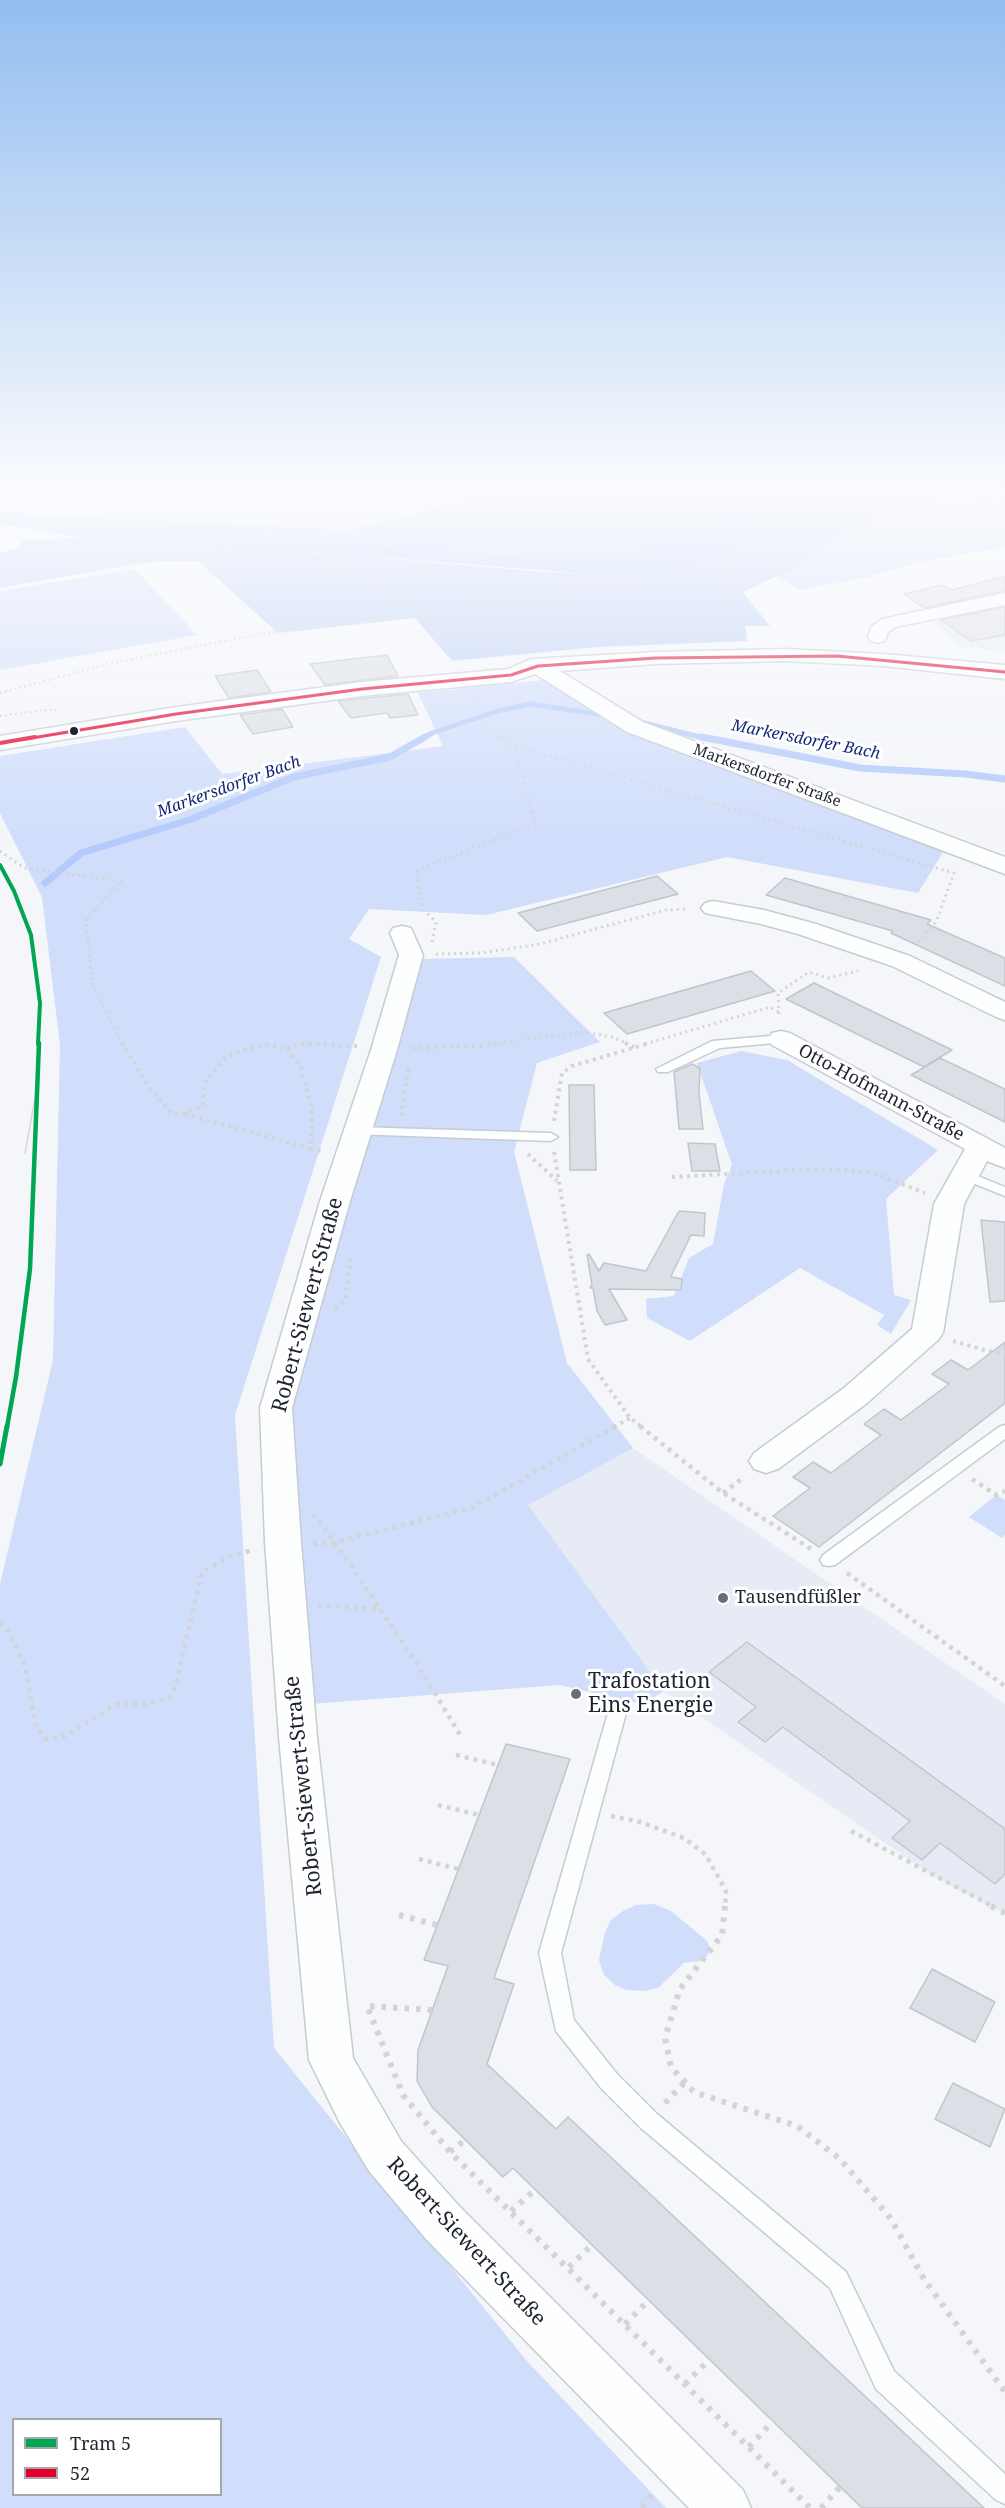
<!DOCTYPE html>
<html>
<head>
<meta charset="utf-8">
<style>
  body { margin:0 }
  #map { position:relative; width:1005px; height:2508px; overflow:hidden; background:#f4f6fa; font-family:"Noto Serif",serif }
  canvas { display:block }
  .legend { position:absolute; left:12px; top:2418px; width:210px; height:78px; box-sizing:border-box; background:#fff; border:2px solid #a5a7ac; margin:0; padding:8px 10px; list-style:none; font-size:18px; color:#1d232f }
  .legend li { display:flex; align-items:center; gap:12px; height:30px }
  .legend b { width:30px; border:2px solid #a5a7ac }
</style>
</head>
<body>
<div id="map">
<canvas width="1005" height="2508"></canvas>
<ul class="legend">
<li><b style="height:8px;background:#00a651"></b>Tram 5</li>
<li><b style="height:8px;background:#e4002b"></b>52</li>
</ul>
</div>
<script>
const ctx = document.querySelector('canvas').getContext('2d');
ctx.lineJoin = 'round';
function fill(path, color) {
  ctx.fillStyle = color;
  ctx.fill(path, 'evenodd');
}
function shape(rows) {
  const path = new Path2D();
  for (const r of rows) {
    path.moveTo(r[0], r[1]);
    for (let i = 2; i < r.length; i += 2) path.lineTo(r[i], r[i + 1]);
  }
  return path;
}
function strokePath(path, color, width, dash) {
  ctx.strokeStyle = color;
  ctx.lineWidth = width;
  ctx.lineCap = dash ? 'butt' : 'round';
  ctx.setLineDash(dash || []);
  ctx.stroke(path);
}
function label(font, color, halo, rows, align = 'center') {
  ctx.font = font + ' "Noto Serif",serif';
  ctx.lineWidth = 6;
  ctx.setLineDash([]);
  ctx.textBaseline = 'middle';
  ctx.strokeStyle = halo;
  ctx.fillStyle = color;
  for (const [text, x, y, turn = 0] of rows) {
    ctx.save();
    ctx.translate(x, y);
    ctx.rotate((+turn || 0) * Math.PI / 180);
    ctx.textAlign = isNaN(turn) ? turn : align;
    if (halo) ctx.strokeText(text, 0, 0);
    ctx.fillText(text, 0, 0);
    ctx.restore();
  }
}
const built = shape([
  [0,494,491,494,350,530,0,512],
  [1005,606,1005,652,956,646,936,622],
  [633,1448,1005,1704,1005,1914,933,1876,664,1691,527,1504]
]);
const green = shape([
  [931,494,1005,494,1005,547,918,562,868,577,800,590,775,576,801,565,840,534],
  [135,569,197,635,0,670,0,591],
  [544,680,628,731,945,849,918,893,727,857,486,915,369,909,349,939,381,957,235,1415,274,2048,526,2360,666,2508,0,2508,0,1584,53,1360,60,1045,42,897,0,813,0,756,185,727,222,774,443,746,418,693],
  [14,2420,220,2420,220,2494,14,2494],
  [514,957,600,1042,537,1063,514,1152,567,1363,633,1448,528,1505,664,1691,643,1704,559,1685,310,1704,291,1401,422,959],
  [741,1051,787,1060,938,1150,886,1199,894,1295,911,1300,891,1334,877,1325,884,1315,800,1268,690,1341,647,1318,646,1299,674,1296,689,1258,713,1244,724,1184,732,1165,697,1063],
  [996,1495,1005,1500,1005,1535,1002,1538,969,1517],
  [654,1904,671,1911,707,1941,711,1950,703,1961,684,1963,658,1988,644,1991,626,1990,615,1985,604,1975,599,1960,605,1932,611,1920,623,1911,636,1905]
]);
const forest = shape([
  [491,494,725,494,731,504,720,521,708,532,685,542,619,559,581,561,235,533,161,523,70,517,60,519,0,517,0,512,350,530],
  [768,494,931,494,840,534,801,565,743,592,770,626,745,626,747,641,597,647,452,661,415,618,278,633,198,561,147,562,0,588,0,553,21,547,22,540,83,538,237,546,534,571,602,575,647,572,682,567,712,556,755,530,776,506]
]);
const water = shape([
  [725,494,768,494,776,505,755,530,735,545,712,556,682,567,647,572,602,575,237,546,83,538,16,526,0,525,0,517,60,519,70,517,162,523,235,533,581,561,619,558,685,542,708,532,720,521,730,504]
]);
const streamFar1 = shape([
  [640,722,708,739],
  [422,739,432,733,497,711,530,704,604,715]
]);
const stream = shape([
  [702,737,860,768,965,774,1005,779],
  [45,883,81,853,189,820,294,777,390,757,425,737]
]);
const building = shape([
  [1005,576,1005,591,924,608,904,594,942,585,952,590,1005,576],
  [1005,607,1005,635,971,641,941,620,1005,607],
  [387,655,398,676,325,685,310,664,387,655],
  [257,670,271,692,229,698,215,676,257,670],
  [408,694,418,715,390,718,387,713,351,718,338,701,408,694],
  [282,709,293,727,253,734,240,715,282,709],
  [657,876,678,894,537,931,518,913,657,876],
  [785,878,931,920,927,924,1005,958,1005,986,891,933,893,931,766,895,785,878],
  [751,971,775,991,627,1034,604,1013,751,971],
  [814,983,952,1050,924,1067,786,999,814,983],
  [940,1058,1005,1089,1005,1122,911,1075,940,1058],
  [692,1064,700,1068,699,1093,703,1129,679,1129,674,1072,692,1064],
  [569,1085,594,1085,596,1170,570,1170,569,1085],
  [688,1143,715,1144,720,1171,692,1171,688,1143],
  [679,1211,705,1213,704,1236,691,1235,672,1274,671,1277,682,1279,681,1290,609,1289,627,1320,605,1325,597,1311,593,1288,590,1288,592,1285,587,1255,589,1254,599,1271,604,1263,646,1271,679,1211],
  [981,1220,1005,1222,1005,1301,990,1302,981,1220],
  [1005,1342,1005,1403,819,1547,773,1516,810,1488,793,1477,813,1462,831,1473,881,1435,864,1424,884,1409,901,1420,949,1384,932,1374,951,1360,968,1370,1005,1342],
  [747,1642,1005,1829,1005,1874,995,1884,940,1843,922,1860,892,1838,910,1821,783,1727,765,1742,738,1722,756,1707,709,1672,747,1642],
  [506,1744,570,1759,494,1978,514,1984,487,2064,556,2129,568,2117,984,2508,862,2508,513,2168,503,2177,432,2107,417,2081,418,2050,448,1966,424,1960,506,1744],
  [932,1969,995,2002,975,2042,910,2008,932,1969],
  [953,2083,1005,2109,990,2147,935,2119,953,2083]
]);
const pathFar4 = shape([
  [967,494,1005,508],
  [924,502,1005,531],
  [855,535,943,494],
  [799,547,858,557,891,569,919,561,1005,546],
  [321,565,390,596,479,644,495,656],
  [0,569,80,561,221,556,441,577,589,585,636,583,694,576,719,569,739,556,798,494],
  [720,569,736,571,791,554],
  [730,638,722,593,762,577,794,553,829,514,858,494],
  [479,644,548,599],
  [0,693,112,663,265,633,550,598,619,586],
  [477,699,486,730,501,739],
  [0,716,54,709,58,713]
]);
const pathFar3 = shape([
  [515,746,954,873,936,922,917,943],
  [0,851,24,868,122,881,86,919,92,982,123,1044],
  [432,942,436,922,423,909,416,871,535,823,514,746,499,737],
  [436,954,482,953,540,944,665,910,687,909],
  [779,1014,778,993,809,972,828,978,858,971],
  [301,1044,310,1044],
  [492,1044,582,1032,612,1037,628,1044],
  [645,1044,770,1007,779,1012]
]);
const pathFar2 = shape([
  [122,1043,151,1090,171,1113,185,1114,202,1107,206,1080,226,1057,246,1049,267,1045,287,1048,301,1068,312,1109,311,1149,322,1151],
  [625,1043,634,1047],
  [287,1048,302,1044,357,1046],
  [412,1048,479,1046,503,1043],
  [185,1114,311,1149],
  [401,1116,409,1067],
  [554,1121,562,1073,572,1066,650,1043],
  [554,1152,588,1359,630,1418,642,1427],
  [528,1154,557,1181],
  [672,1177,818,1169,871,1172,925,1193],
  [335,1308,345,1301,351,1258],
  [953,1341,988,1351,1005,1353],
  [614,1427,630,1418]
]);
const pathFar1 = shape([
  [640,1426,723,1493,811,1549],
  [972,1479,996,1495,1005,1491],
  [723,1493,744,1477],
  [313,1514,335,1542,419,1667,462,1738],
  [313,1544,335,1542,472,1508,616,1426],
  [847,1573,1005,1686],
  [318,1605,379,1609],
  [0,1623,8,1631,26,1669,35,1724,45,1739,61,1738,117,1704,146,1704,169,1698,174,1692,202,1572,233,1555,253,1550],
  [456,1755,498,1765],
  [438,1805,479,1815],
  [611,1816,640,1822,684,1838,706,1855,726,1891,725,1907],
  [851,1831,994,1907],
  [419,1859,458,1869]
]);
const path = shape([
  [725,1906,722,1935,680,1989,665,2038,671,2067,694,2092,797,2126,840,2159,891,2219,924,2279,1005,2392],
  [991,1906,1005,1913],
  [399,1915,437,1925],
  [432,2010,367,2006,403,2095,450,2152,810,2508],
  [665,2103,685,2082],
  [450,2152,465,2140],
  [511,2211,536,2189],
  [569,2267,592,2245],
  [625,2324,649,2300],
  [685,2384,709,2360],
  [749,2447,773,2421],
  [642,2508,654,2492],
  [821,2508,840,2487]
]);
const lane = shape([
  [781,1035,786,1036,788,1039,786,1042,720,1048,668,1072,658,1072,656,1069,712,1041,781,1035],
  [357,1127,551,1133,558,1137,551,1141,352,1134,350,1131,357,1127],
  [965,1171,1005,1187,1005,1196,960,1178,958,1175,965,1171],
  [1005,1425,1005,1439,835,1565,829,1566,823,1565,820,1560,823,1555,999,1427,1005,1425],
  [617,1706,624,1708,626,1713,561,1953,574,2020,617,2074,657,2114,846,2272,894,2371,1005,2474,1005,2504,996,2500,876,2389,830,2288,641,2128,601,2088,556,2031,539,1953,608,1713,610,1708,617,1706]
]);
const street = shape([
  [1005,593,1005,605,895,627,888,632,885,641,878,643,871,641,868,637,872,626,882,619,1005,593],
  [713,901,764,910,816,924,910,956,1005,1002,1005,1020,996,1017,892,966,798,934,761,924,705,913,701,908,705,903,713,901],
  [402,926,411,928,423,955,397,1050,350,1201,292,1408,301,1542,317,1737,353,2058,401,2141,460,2207,743,2490,751,2508,689,2508,426,2239,369,2171,340,2123,309,2060,279,1737,265,1542,260,1408,320,1201,371,1050,399,955,390,933,393,928,402,926],
  [781,1031,790,1033,1005,1148,1005,1168,987,1161,964,1204,943,1333,938,1340,866,1404,778,1469,766,1473,754,1469,749,1461,754,1453,844,1388,912,1329,934,1204,965,1149,772,1045,768,1039,772,1033,781,1031]
]);
const secondary = shape([
  [785,649,883,654,1005,665,1005,679,883,666,785,661,656,664,560,671,643,722,1005,857,1005,874,627,732,535,674,511,682,362,696,176,721,0,750,0,736,176,707,362,682,508,669,531,659,656,652,785,649]
]);
const tram = shape([
  [25,1153,38,1082]
]);
const bus1Far1 = shape([
  [26,739,176,714,362,689,511,675,538,666,656,658,837,656,1005,672]
]);
const bus1 = shape([
  [0,743,35,737]
]);
const tram1Far2 = shape([
  [0,865,14,891,31,935,40,1003,38,1044]
]);
const tram1Far1 = shape([
  [7,1427,16,1377,30,1269,39,1043]
]);
const tram1 = shape([
  [0,1464,7,1426]
]);
const markers = [
  [74,731,5,"#1d232f"],
  [723,1598,6,"#686d76"],
  [576,1694,6,"#686d76"]
];
const farStreetnames = [
  ["Markersdorfer Straße",767,776,20]
];
const farWaternames = [
  ["Markersdorfer Bach",806,740,11],
  ["Markersdorfer Bach",229,787,-20]
];
const streetNames = [
  ["Otto-Hofmann-Straße",881,1093,28]
];
const poiNames = [
  ["Tausendfüßler",735,1598]
];
const nearStreetnames = [
  ["Robert-Siewert-Straße",308,1305,-75],
  ["Robert-Siewert-Straße",304,1786,-96],
  ["Robert-Siewert-Straße",466,2242,47]
];
const nearPoinames = [
  ["Trafostation",588,1682],
  ["Eins Energie",588,1706]
];
fill(built, '#e6ebf5');
fill(green, '#d0ddfb');
fill(forest, '#bdcff7');
fill(water, '#b4cafc');
strokePath(streamFar1, '#b4cafc', 5);
strokePath(stream, '#b4cafc', 7);
fill(building, '#dbdfe6');
strokePath(building, '#c1c5cc', 1.5);
strokePath(lane, '#c7cbd3', 3);
strokePath(street, '#c7cbd3', 3);
strokePath(secondary, '#c7cbd3', 3);
strokePath(pathFar4, '#d3d4d5', 2, [2, 3]);
strokePath(pathFar3, '#d3d4d5', 3, [2, 4]);
strokePath(pathFar2, '#d3d4d5', 4, [3, 4.5]);
strokePath(pathFar1, '#d3d4d5', 4.5, [4, 5]);
strokePath(path, '#d3d4d5', 6, [4.5, 7]);
fill(lane, '#fdfefe');
fill(street, '#fdfefe');
fill(secondary, '#fdfefe');
strokePath(tram, '#d6d7d9', 1.5);
strokePath(bus1Far1, '#e4002b', 3);
strokePath(bus1, '#e4002b', 4);
strokePath(tram1Far2, '#00a651', 4);
strokePath(tram1Far1, '#00a651', 4.5);
strokePath(tram1, '#00a651', 5);
const sky = ctx.createLinearGradient(0, 0, 0, 845);
sky.addColorStop(0, '#93bdf0');
sky.addColorStop(0.58, '#fafbfd');
sky.addColorStop(1, '#fafbfd00');
ctx.fillStyle = sky;
ctx.fillRect(0, 0, 1005, 845);
for (const [x, y, r, color] of markers) {
  const dot = new Path2D();
  dot.arc(x, y, r, 0, 2 * Math.PI);
  ctx.fillStyle = color;
  ctx.fill(dot);
  strokePath(dot, '#fff', 2);
}
label('15px', '#1d232f', '#fff', farStreetnames);
label('italic 16px', '#102977', '#fff', farWaternames);
label('18px', '#1d232f', '#fff', streetNames);
label('18px', '#1d232f', '#fff', poiNames, 'left');
label('21px', '#1d232f', '#fff', nearStreetnames);
label('21px', '#1d232f', '#fff', nearPoinames, 'left');
</script>
</body>
</html>
